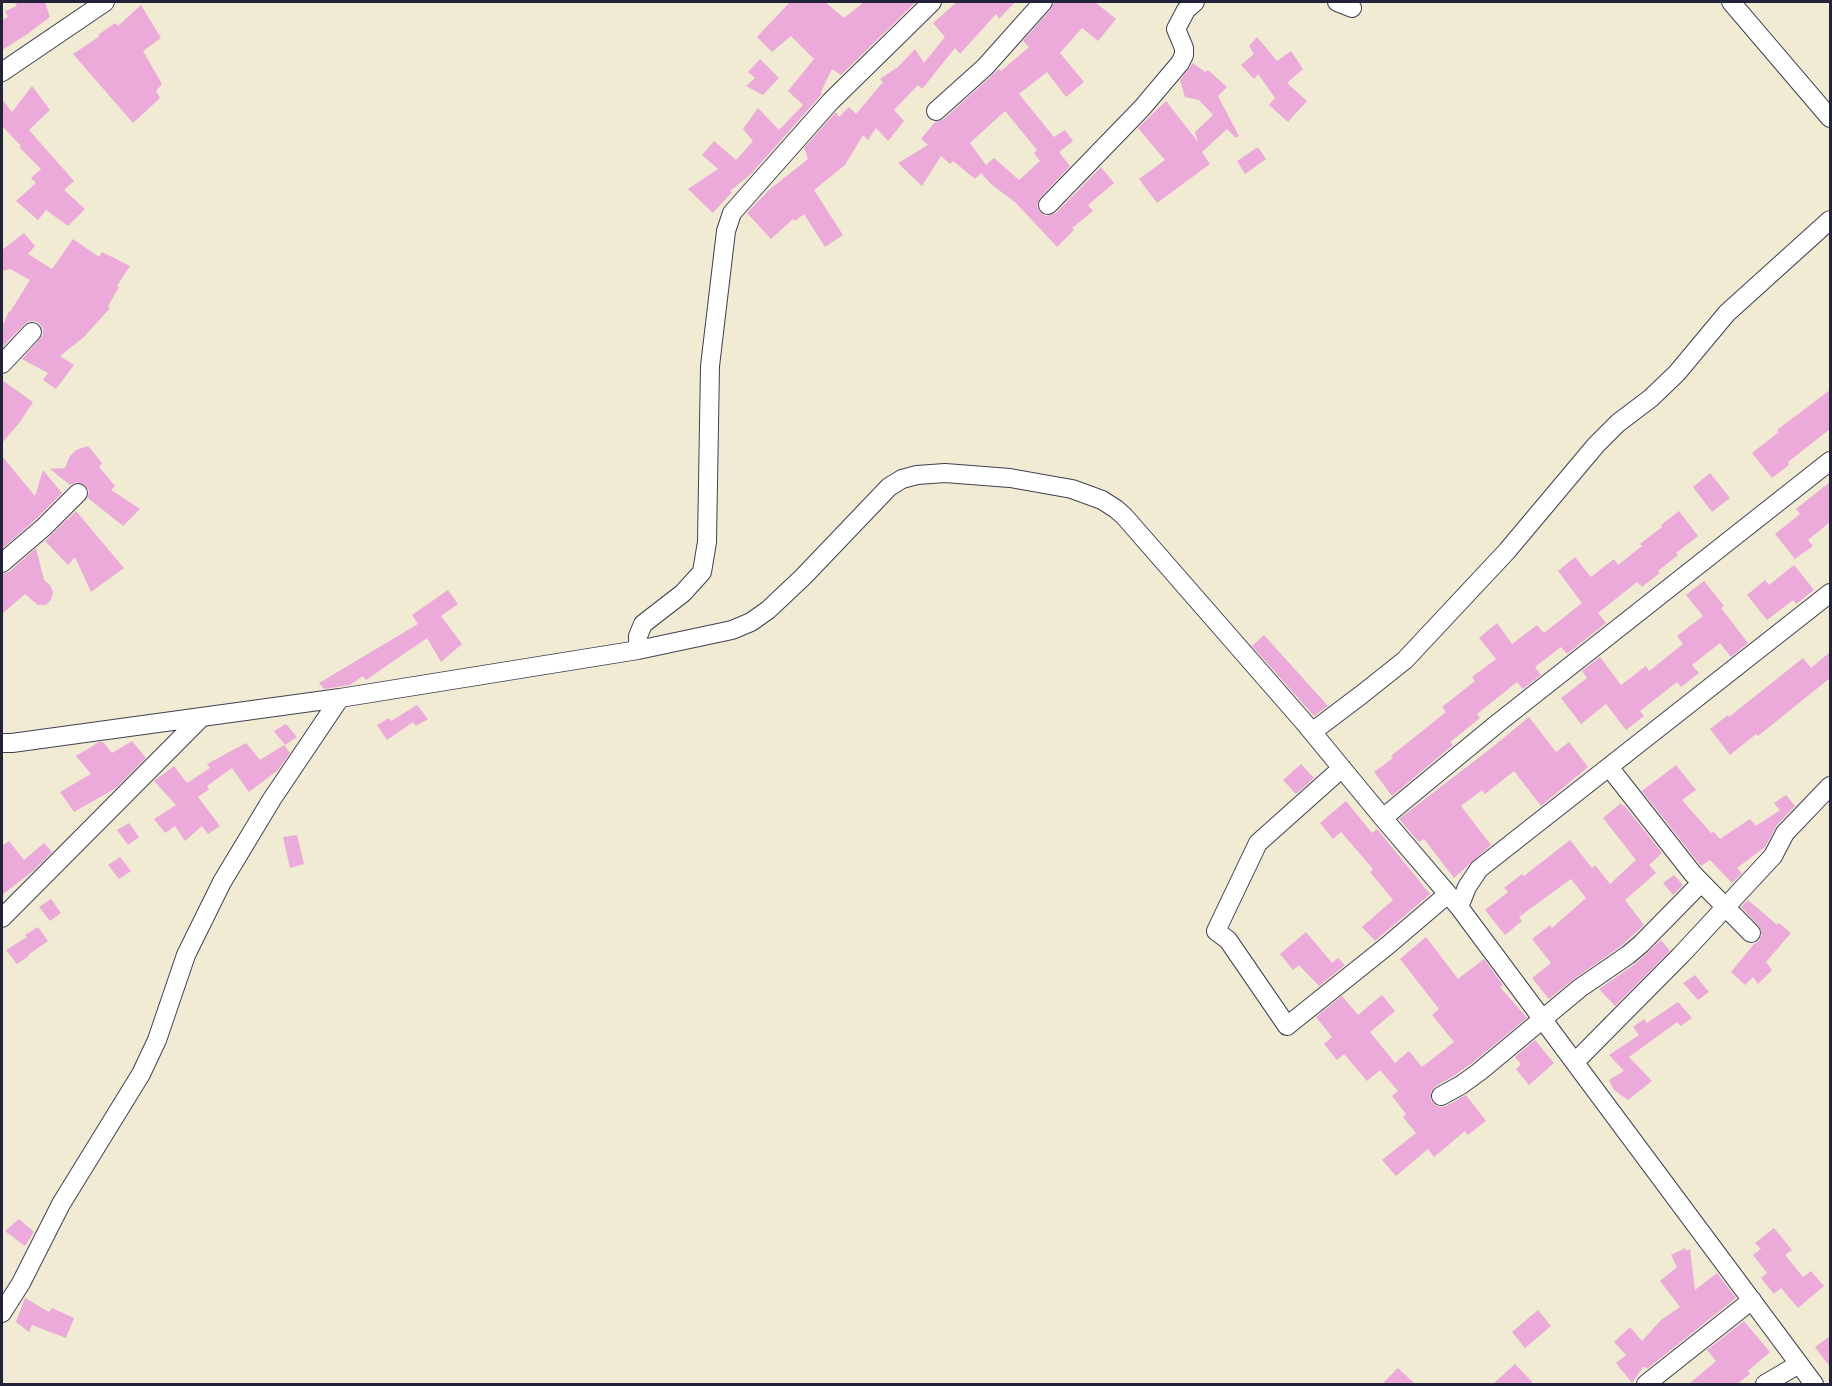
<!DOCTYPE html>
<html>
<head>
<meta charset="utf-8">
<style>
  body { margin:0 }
  #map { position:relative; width:1832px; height:1386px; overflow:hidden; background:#f0ebd2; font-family:Pangolin,sans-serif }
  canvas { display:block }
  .frame { position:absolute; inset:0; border:3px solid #22223b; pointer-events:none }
</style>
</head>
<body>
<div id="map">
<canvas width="1832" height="1386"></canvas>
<div class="frame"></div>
</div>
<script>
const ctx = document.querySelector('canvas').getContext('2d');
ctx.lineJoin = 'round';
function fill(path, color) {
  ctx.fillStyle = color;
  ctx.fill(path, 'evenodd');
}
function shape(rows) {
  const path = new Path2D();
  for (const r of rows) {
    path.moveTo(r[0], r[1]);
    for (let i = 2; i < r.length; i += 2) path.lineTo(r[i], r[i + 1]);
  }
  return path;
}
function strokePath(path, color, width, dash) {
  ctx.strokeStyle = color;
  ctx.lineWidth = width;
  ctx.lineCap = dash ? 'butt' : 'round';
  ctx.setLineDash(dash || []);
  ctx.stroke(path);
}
const building = shape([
  [14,2,45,2,50,17,26,35,2,50,2,20,8,17,5,11,17,6],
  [790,2,825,2,844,18,864,2,916,2,841,75,832,69,821,92,822,94,751,174,730,191,732,192,713,213,688,189,718,169,702,155,714,141,736,160,753,141,743,129,758,108,779,130,803,105,788,91,814,59,791,36,772,52,757,37],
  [957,2,1015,2,999,19,996,14,960,54,955,48,922,89,918,85,894,110,904,121,888,141,876,128,868,140,863,135,845,165,814,190,843,235,825,247,804,214,795,221,793,219,771,239,747,213,769,190,808,159,804,148,836,112,839,117,849,107,856,114,883,82,880,79,898,67,915,49,924,63,945,37,933,23],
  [1054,2,1095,2,1116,19,1098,41,1082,28,1060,53,1084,82,1066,97,1047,72,1019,94,1054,137,1065,130,1073,141,1059,152,1070,166,1040,198,1037,207,1041,213,1046,216,1056,213,1101,167,1114,183,1088,205,1093,211,1072,228,1074,230,1057,247,1016,203,991,184,981,173,975,179,953,161,950,164,941,156,922,186,898,163,928,145,921,139,935,122,944,119,999,69,1001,71,1029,47,1023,41,1051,9],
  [1005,111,1037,150,1034,153,1040,161,1019,180,994,158,986,165,970,143],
  [141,5,161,38,143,51,162,84,156,91,160,98,133,123,73,54,100,36,98,35,115,23,118,26],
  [1257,37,1277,61,1291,51,1303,69,1287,83,1307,101,1288,122,1269,105,1275,98,1258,74,1254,79,1241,65,1254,54,1249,46],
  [760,59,779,78,763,95,746,86,755,78,748,72],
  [1193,63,1205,72,1208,70,1227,87,1218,96,1239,136,1236,138,1227,129,1202,152,1210,164,1157,203,1139,179,1165,160,1138,128,1166,101,1198,142,1195,132,1213,115,1199,100,1185,97,1180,80],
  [32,86,50,110,29,130,74,181,64,190,85,209,68,226,46,210,38,220,16,201,36,183,31,178,41,169,19,147,21,146,2,126,2,99,12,112],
  [1258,147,1266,159,1245,174,1237,161],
  [24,233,35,246,28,254,52,269,73,239,99,257,102,252,130,266,117,286,119,287,108,306,110,308,84,337,60,356,74,365,56,389,43,380,48,373,22,359,43,335,43,329,39,323,34,321,28,321,2,347,2,327,9,311,10,312,30,280,10,269,2,271,2,250],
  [2,380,33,402,20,422,2,443],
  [1830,390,1830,429,1788,462,1789,465,1772,478,1752,453,1779,432,1777,430],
  [88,446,102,463,99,467,115,486,111,490,140,509,123,526,88,498,89,491,85,485,76,482,70,485,50,469,65,468,70,456,76,450],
  [2,456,35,496,43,470,62,493,36,519,2,549],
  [1710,473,1730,498,1712,512,1693,487],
  [1830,482,1830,522,1808,540,1813,546,1795,559,1775,534,1800,514,1796,509],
  [76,511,124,568,91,592,75,557,68,565,45,541],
  [1679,511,1698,536,1676,553,1678,555,1658,571,1660,573,1642,587,1637,582,1598,613,1606,623,1567,654,1561,647,1535,667,1541,675,1523,689,1517,682,1477,714,1480,718,1450,742,1453,745,1392,796,1374,772,1393,758,1391,756,1446,712,1442,707,1475,681,1472,677,1496,659,1479,638,1497,623,1512,644,1537,625,1544,633,1582,603,1558,571,1575,557,1591,577,1614,559,1618,565,1642,546,1640,544,1662,527,1661,525],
  [36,548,44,580,50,585,53,592,51,600,46,605,38,605,25,594,2,614,2,574,9,572],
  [1794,565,1814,590,1796,604,1793,600,1767,620,1747,595,1765,580,1769,585],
  [1704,581,1724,606,1721,608,1748,643,1731,657,1720,643,1692,665,1699,673,1681,687,1677,682,1640,711,1644,716,1626,730,1606,704,1581,724,1561,698,1587,678,1582,671,1600,657,1621,685,1646,666,1649,671,1683,644,1677,636,1703,616,1686,595],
  [448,590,458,604,441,616,462,644,441,662,427,638,366,680,363,676,350,685,324,689,319,683,418,624,412,615],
  [1264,635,1328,706,1314,716,1252,646],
  [1830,652,1830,678,1758,736,1756,734,1730,755,1710,729,1728,715,1729,717,1803,658,1811,668],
  [417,705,428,719,416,726,413,722,387,740,377,725,389,718,391,721],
  [1529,717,1556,752,1569,742,1588,767,1541,806,1514,771,1485,794,1482,790,1461,806,1491,845,1454,878,1424,839,1419,842,1399,819,1490,749],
  [286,724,297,737,285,745,274,731],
  [132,741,146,758,116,788,74,812,60,792,91,774,76,756,99,742,103,742,112,753],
  [246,743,260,760,284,745,290,753,278,770,249,792,232,768,207,786,209,789,198,797,220,826,208,834,202,826,185,841,175,826,165,833,154,819,176,805,154,781,174,766,187,783,210,768,207,764],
  [1301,764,1314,778,1296,794,1283,780],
  [1676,765,1696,790,1682,800,1711,833,1714,832,1720,839,1750,819,1756,826,1780,810,1774,803,1786,795,1795,806,1777,825,1765,847,1737,868,1742,873,1732,883,1710,860,1701,866,1642,791],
  [1346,801,1372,833,1377,829,1430,894,1375,941,1362,927,1393,900,1370,872,1373,869,1341,832,1333,839,1320,823],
  [1621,803,1623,806,1624,805,1662,853,1649,865,1656,873,1625,900,1644,925,1621,946,1574,979,1549,999,1532,978,1551,963,1532,939,1550,925,1552,928,1586,898,1571,879,1519,917,1522,921,1505,935,1485,910,1508,892,1504,888,1522,874,1524,876,1570,840,1592,868,1595,865,1610,884,1636,860,1603,818],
  [129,823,139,837,128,845,117,830],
  [297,835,304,864,290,868,283,837],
  [9,841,24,860,44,843,52,852,33,871,2,895,2,846],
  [120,857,131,871,119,879,108,865],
  [1674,875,1683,885,1673,895,1663,883],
  [51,899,61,913,50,921,39,907],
  [1748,900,1776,924,1779,923,1791,933,1766,962,1772,970,1758,984,1753,977,1745,985,1731,972,1754,944,1759,941,1762,935,1759,926,1741,907],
  [38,927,48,941,28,955,29,956,17,964,6,950,27,937,25,935],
  [1306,932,1332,963,1338,958,1345,965,1319,986,1299,965,1293,970,1280,954],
  [1426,937,1458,979,1484,959,1503,985,1500,987,1527,1018,1472,1063,1455,1075,1436,1086,1431,1091,1431,1101,1435,1105,1440,1107,1446,1106,1466,1095,1486,1121,1468,1135,1465,1131,1434,1157,1428,1149,1396,1176,1382,1160,1416,1133,1403,1117,1406,1114,1392,1096,1398,1091,1380,1070,1367,1081,1344,1054,1337,1060,1324,1044,1332,1037,1316,1017,1342,996,1358,1015,1382,995,1395,1011,1370,1032,1395,1063,1409,1051,1422,1067,1454,1042,1432,1015,1439,1009,1400,959],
  [1661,940,1670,951,1615,1006,1599,989,1635,964],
  [1695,975,1709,992,1698,1000,1683,983],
  [1678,1002,1692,1018,1681,1026,1677,1022,1629,1057,1652,1081,1628,1100,1614,1090,1609,1080,1624,1071,1609,1055,1639,1035,1633,1027,1644,1019,1647,1023],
  [1535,1040,1554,1063,1529,1085,1516,1069,1521,1064,1515,1057],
  [19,1219,34,1232,25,1246,5,1231],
  [1774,1228,1792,1250,1785,1255,1803,1277,1811,1271,1824,1286,1798,1308,1781,1288,1774,1294,1761,1278,1767,1273,1753,1255,1761,1249,1755,1243],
  [1685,1248,1686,1251,1690,1249,1695,1290,1717,1273,1736,1298,1648,1368,1643,1367,1632,1383,1616,1363,1626,1355,1614,1342,1630,1327,1642,1341,1661,1320,1680,1307,1660,1281,1677,1267,1671,1255],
  [25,1298,49,1312,52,1308,74,1318,66,1338,32,1325,29,1332,16,1322],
  [1538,1310,1551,1326,1525,1348,1512,1332],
  [1744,1321,1770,1352,1748,1371,1750,1374,1737,1384,1689,1384,1716,1361,1707,1350],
  [1830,1336,1830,1367,1815,1347],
  [1515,1364,1534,1384,1493,1384],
  [1398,1368,1415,1384,1382,1384]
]);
const street = shape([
  [1337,2,1352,8],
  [1731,2,1830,118],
  [2,72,105,2],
  [936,111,985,67,1043,2],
  [1048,205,1142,108,1180,63,1184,55,1184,48,1176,29,1186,10,1195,2],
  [2,364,32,332],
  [2,563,44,527,78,493],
  [638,650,638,636,643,624,683,593,702,572,707,542,710,366,726,231,732,213,831,101,932,2],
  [1312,732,1361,695,1405,660,1507,551,1596,445,1618,423,1651,398,1677,373,1727,313,1830,220],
  [2,743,12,743,340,698,638,650,732,630,751,622,768,610,803,577,889,487,902,479,917,475,945,473,1010,478,1072,489,1102,500,1116,509,1124,516,1303,721,1383,818,1459,907],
  [1609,767,1693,874,1751,933],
  [1342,768,1258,843,1216,931,1228,940,1287,1026,1387,946,1448,894],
  [1383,818,1498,723,1830,461],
  [2,918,202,717],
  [1575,1062,1681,955,1773,856,1785,833,1830,786],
  [1441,1096,1461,1085,1479,1072,1580,988,1628,955,1641,944,1701,883],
  [2,1313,21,1283,61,1204,141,1074,157,1040,186,955,222,882,272,799,340,698],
  [1646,1384,1752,1300],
  [1765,1384,1799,1364],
  [1814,1384,1459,907,1467,887,1479,869,1830,593]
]);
fill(building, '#ebaada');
strokePath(street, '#414052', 20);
strokePath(street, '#fff', 18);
</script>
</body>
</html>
